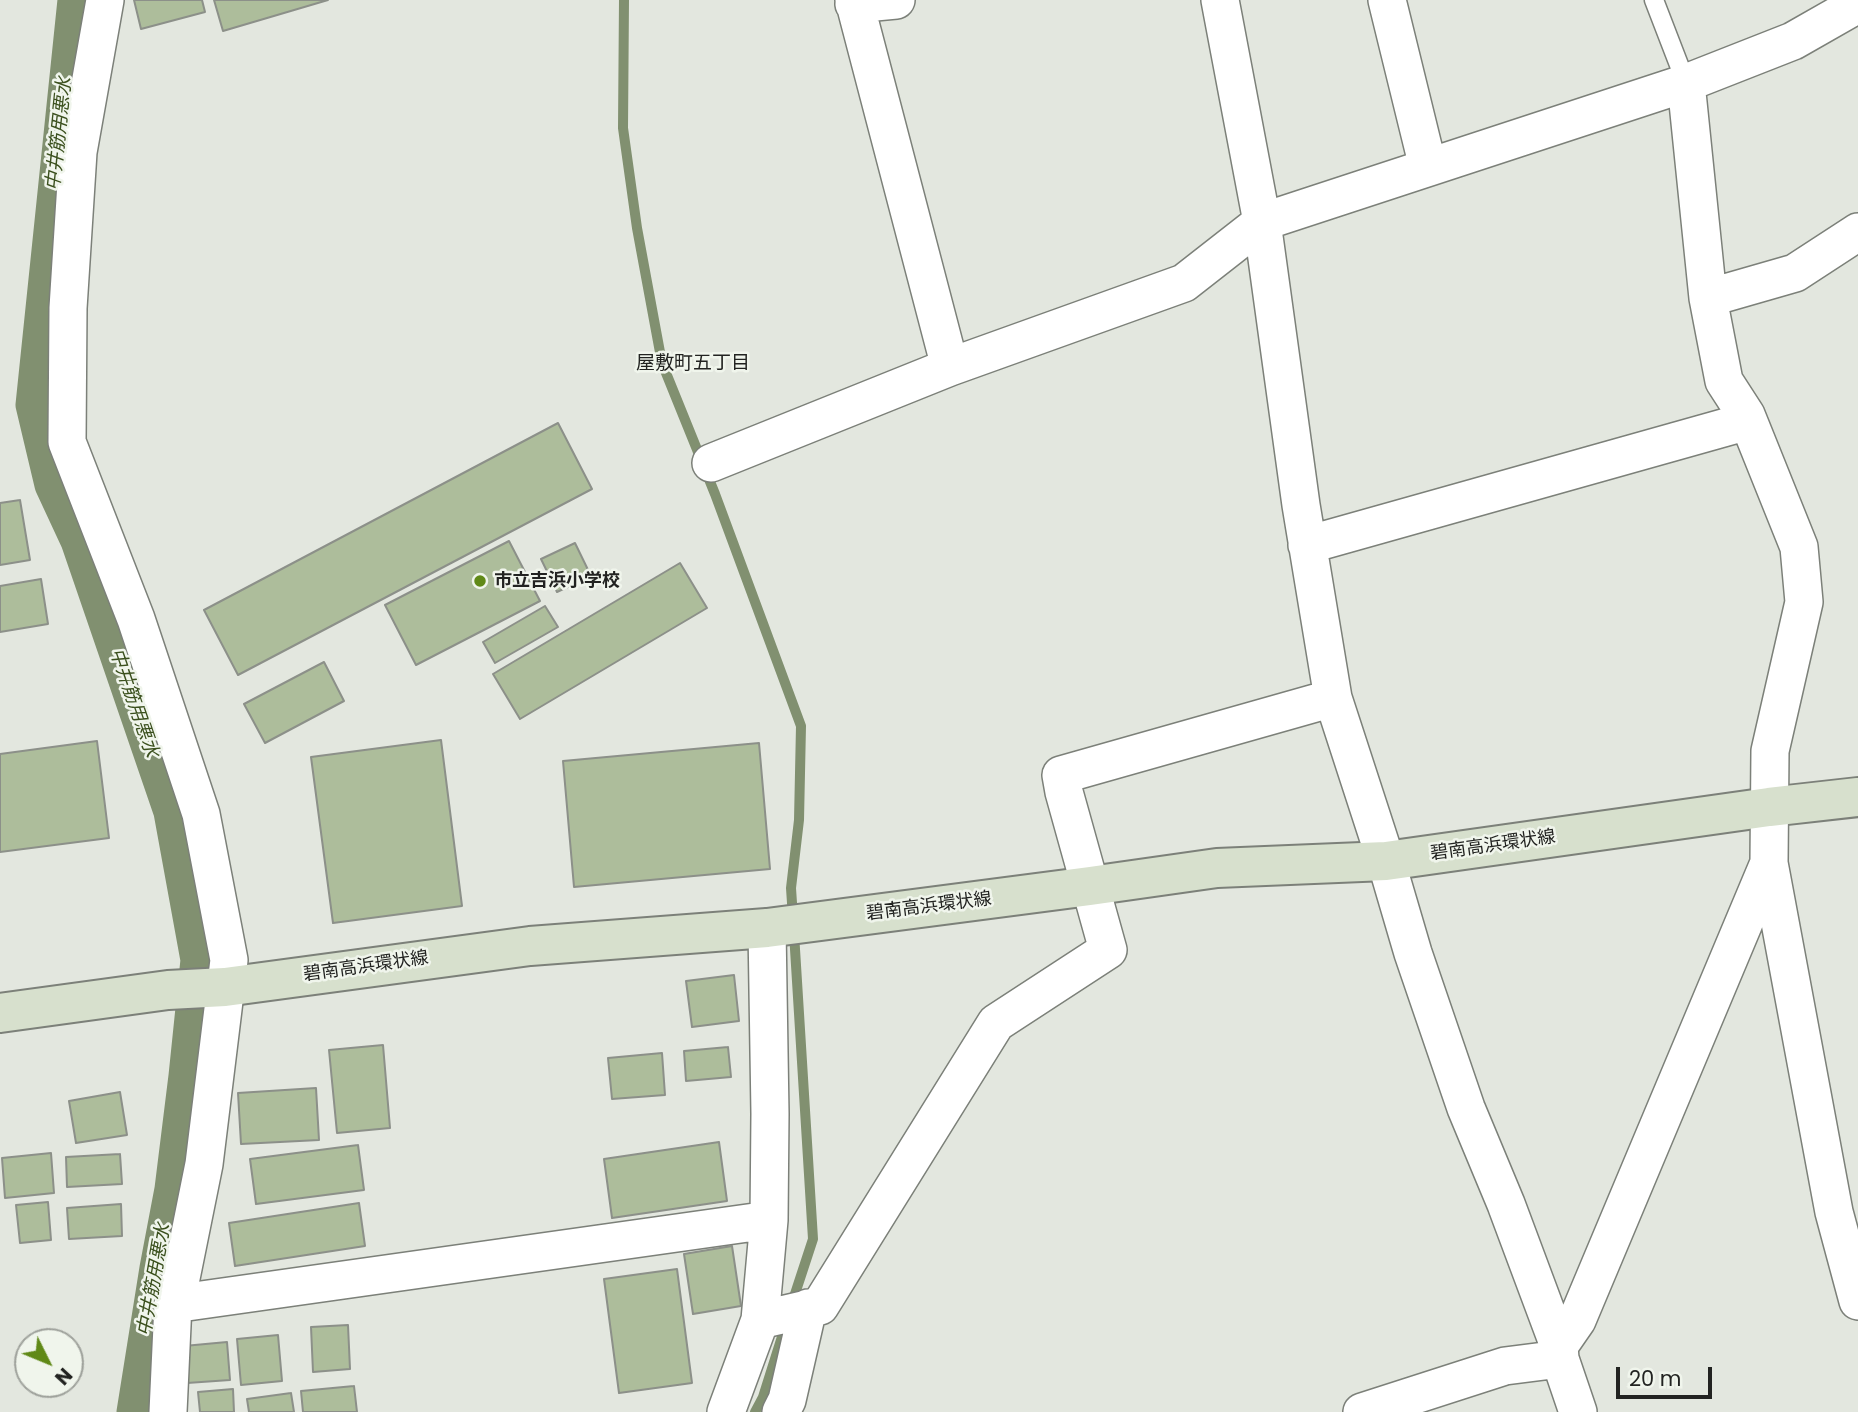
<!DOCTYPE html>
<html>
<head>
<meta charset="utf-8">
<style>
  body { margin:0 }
  #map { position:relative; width:1858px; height:1412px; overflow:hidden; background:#e3e7df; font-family:Poppins,sans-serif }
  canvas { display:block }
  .north { position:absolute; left:14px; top:1328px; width:70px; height:70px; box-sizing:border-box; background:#f0f5ec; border:2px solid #9ea19b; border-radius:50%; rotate:133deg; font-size:19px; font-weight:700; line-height:28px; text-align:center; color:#222321 }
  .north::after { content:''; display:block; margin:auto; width:24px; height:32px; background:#608917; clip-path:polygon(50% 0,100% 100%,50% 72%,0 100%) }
  .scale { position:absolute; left:1616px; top:1367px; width:96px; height:32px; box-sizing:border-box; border:4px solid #222321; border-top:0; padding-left:9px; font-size:21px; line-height:24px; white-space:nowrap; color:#222321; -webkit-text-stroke:5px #f0f5ec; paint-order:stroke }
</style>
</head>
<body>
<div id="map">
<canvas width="1858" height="1412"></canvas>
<div class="north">N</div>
<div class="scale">20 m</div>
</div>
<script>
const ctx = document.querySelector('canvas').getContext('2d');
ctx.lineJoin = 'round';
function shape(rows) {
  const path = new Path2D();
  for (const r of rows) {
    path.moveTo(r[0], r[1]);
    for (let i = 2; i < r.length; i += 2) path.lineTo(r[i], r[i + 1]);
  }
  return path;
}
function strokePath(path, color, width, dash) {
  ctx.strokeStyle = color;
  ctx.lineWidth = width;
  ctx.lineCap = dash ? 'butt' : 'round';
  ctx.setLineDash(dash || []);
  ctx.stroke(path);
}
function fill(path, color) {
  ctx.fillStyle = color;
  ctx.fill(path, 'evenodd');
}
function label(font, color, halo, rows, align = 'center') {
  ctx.font = font + ' Poppins,"Noto Sans JP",sans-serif';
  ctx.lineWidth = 5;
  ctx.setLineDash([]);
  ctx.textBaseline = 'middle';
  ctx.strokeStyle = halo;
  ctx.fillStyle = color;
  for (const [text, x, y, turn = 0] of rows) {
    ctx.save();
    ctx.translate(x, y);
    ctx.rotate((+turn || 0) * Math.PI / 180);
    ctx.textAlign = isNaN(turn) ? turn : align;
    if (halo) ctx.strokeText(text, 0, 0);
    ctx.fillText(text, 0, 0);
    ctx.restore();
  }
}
const stream = shape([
  [624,0,623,128,637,228,662,363,715,494,801,726,799,820,791,888,793,918],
  [792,1303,813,1239,794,933],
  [755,1412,763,1397,786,1324]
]);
const canal = shape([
  [74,0,32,405,51,485,77,541,170,812,197,960,185,1076,171,1189,156,1268,133,1412]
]);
const building = shape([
  [134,0,202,0,205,12,141,29,134,0],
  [214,0,328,0,223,31,214,0],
  [558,423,592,489,238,675,204,610,558,423],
  [20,500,30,560,0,565,0,503,20,500],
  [509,541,540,601,416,665,385,605,509,541],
  [575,543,591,576,557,592,541,559,575,543],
  [680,563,707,608,520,719,493,674,680,563],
  [41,579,48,624,0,632,0,586,41,579],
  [545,606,558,627,495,663,483,642,545,606],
  [324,662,344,701,265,743,244,704,324,662],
  [441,740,462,906,333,923,311,757,441,740],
  [97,741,109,838,0,852,0,754,97,741],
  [759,743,770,869,574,887,563,761,759,743],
  [734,975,739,1021,692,1027,686,981,734,975],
  [383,1045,390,1128,337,1133,329,1050,383,1045],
  [728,1047,731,1077,686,1081,684,1051,728,1047],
  [662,1053,665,1095,612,1099,608,1058,662,1053],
  [316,1088,319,1140,241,1144,238,1093,316,1088],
  [120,1092,127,1135,76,1143,69,1101,120,1092],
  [719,1142,727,1201,612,1218,604,1159,719,1142],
  [358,1145,364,1190,256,1204,250,1159,358,1145],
  [51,1153,54,1193,5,1198,2,1158,51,1153],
  [120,1154,122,1184,67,1187,66,1157,120,1154],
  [48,1202,51,1240,20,1243,16,1205,48,1202],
  [359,1203,365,1246,235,1266,229,1223,359,1203],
  [121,1204,122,1236,69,1239,67,1208,121,1204],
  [732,1246,741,1306,693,1314,684,1254,732,1246],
  [677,1269,692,1383,619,1393,604,1279,677,1269],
  [348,1325,350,1369,313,1372,311,1327,348,1325],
  [278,1335,282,1381,241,1385,237,1339,278,1335],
  [227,1342,230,1380,187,1383,184,1346,227,1342],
  [354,1386,357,1412,303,1412,301,1391,354,1386],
  [233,1389,234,1412,200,1412,198,1392,233,1389],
  [291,1393,294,1412,249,1412,247,1399,291,1393]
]);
const lane = shape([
  [1654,0,1686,83]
]);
const street = shape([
  [105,0,78,152,68,308,67,442,136,619,201,814,229,960,204,1164,181,1278,173,1304,168,1412],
  [854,0,950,367],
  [1220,0,1262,222,1301,505,1333,698,1386,861,1413,953,1466,1108,1506,1204,1559,1346,1560,1359,1578,1412],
  [1387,0,1428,167],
  [854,4,896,0],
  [1686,83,1708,298,1724,381,1746,415,1799,547,1804,602,1770,751,1769,863,1834,1212,1858,1301],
  [1708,298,1795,273,1858,232],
  [711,463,950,367,1184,283,1262,222,1686,83,1793,41,1858,4],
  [1307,545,1748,421],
  [173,1304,769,1220],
  [760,1320,820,1306,996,1023,1108,950,1064,792,1061,775,1333,698],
  [1559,1346,1577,1320,1769,863],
  [726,1412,760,1320,769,1220,770,1114,767,928],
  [781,1412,787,1400,808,1308],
  [1362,1412,1505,1366,1560,1359]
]);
const secondary = shape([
  [0,1013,168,990,225,987,530,946,767,928,1090,886,1217,868,1386,861,1769,807,1858,797]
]);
const markers = [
  [480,581,7,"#608917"]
];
const poiNames = [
  ["市立吉浜小学校",494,581]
];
const streetNames = [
  ["碧南高浜環状線",1493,846,-8],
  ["碧南高浜環状線",929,907,-7],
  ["碧南高浜環状線",366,967,-8]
];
const waterNames = [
  ["中井筋用悪水",60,134,-84],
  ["中井筋用悪水",133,703,71],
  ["中井筋用悪水",155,1280,-80]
];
const neighbourhoodNames = [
  ["屋敷町五丁目",693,364]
];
strokePath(stream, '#819070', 10);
strokePath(canal, '#819070', 33);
fill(building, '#adbd9b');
strokePath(building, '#8c9089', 2);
strokePath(lane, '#7c8079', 21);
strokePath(street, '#7c8079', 40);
strokePath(secondary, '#7c8079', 42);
strokePath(lane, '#fff', 18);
strokePath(street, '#fff', 37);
strokePath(secondary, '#d7e0cd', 38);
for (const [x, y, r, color] of markers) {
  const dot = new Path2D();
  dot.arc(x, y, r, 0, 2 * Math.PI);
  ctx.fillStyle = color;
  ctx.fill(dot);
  strokePath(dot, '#f0f5ec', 2.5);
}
label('bold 18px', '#222321', '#f0f5ec', poiNames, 'left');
label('18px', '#222321', '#f0f5ec', streetNames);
label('italic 19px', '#3b501e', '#f0f5ec', waterNames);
label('19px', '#222321', '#f0f5ec', neighbourhoodNames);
</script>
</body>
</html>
